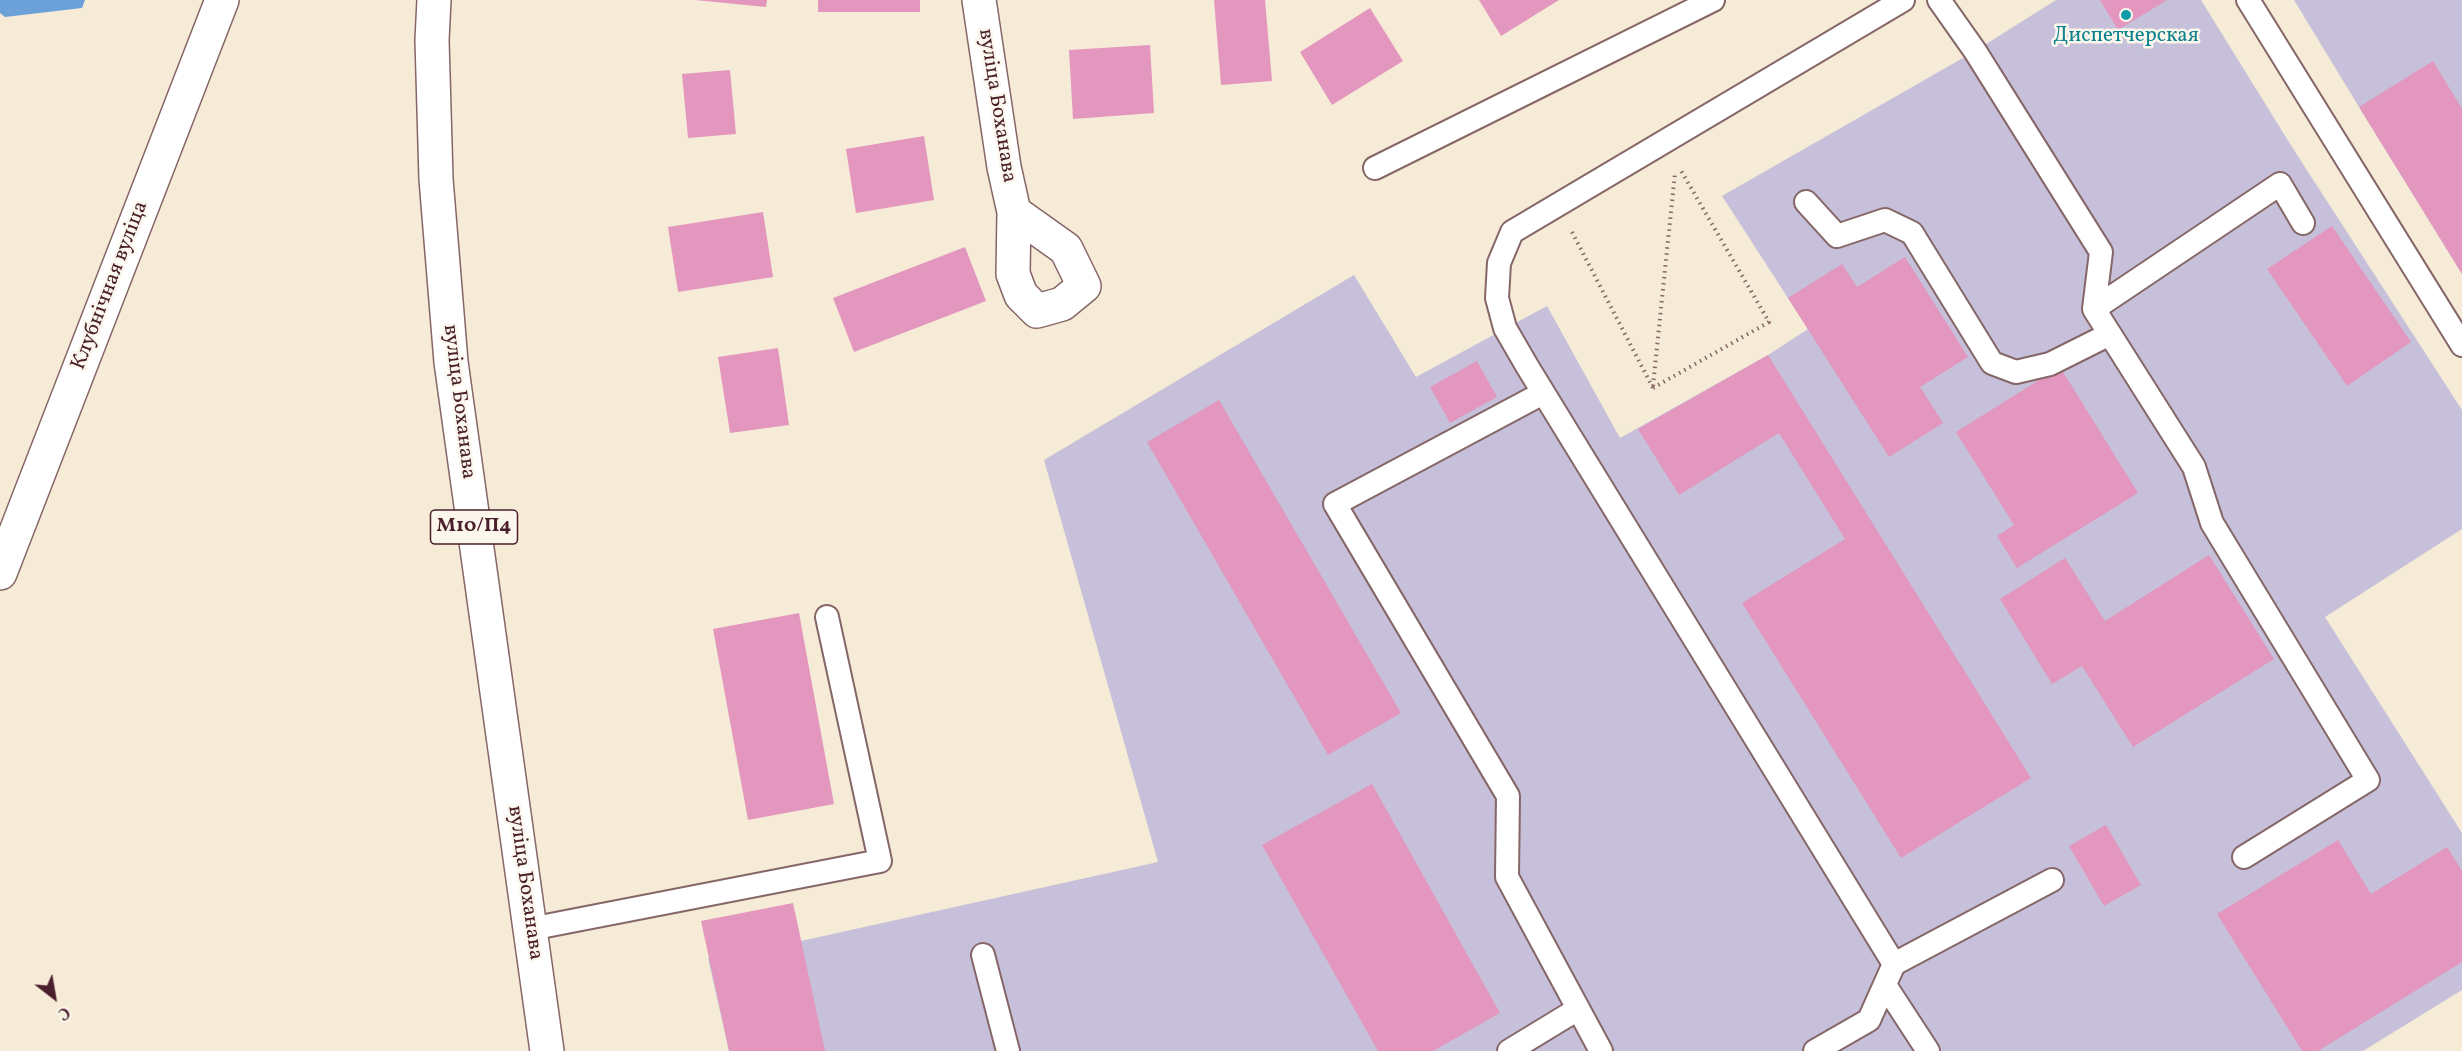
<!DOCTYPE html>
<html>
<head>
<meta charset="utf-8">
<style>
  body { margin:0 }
  #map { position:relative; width:2462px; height:1051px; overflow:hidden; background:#f6ebd6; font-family:Vollkorn,serif }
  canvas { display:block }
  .north { position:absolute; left:24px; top:967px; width:60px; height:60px; -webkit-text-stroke:4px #fbf7ec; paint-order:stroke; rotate:149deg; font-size:16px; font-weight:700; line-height:24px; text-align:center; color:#4a1f2b }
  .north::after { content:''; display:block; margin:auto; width:21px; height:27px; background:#4a1f2b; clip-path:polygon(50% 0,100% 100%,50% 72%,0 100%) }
</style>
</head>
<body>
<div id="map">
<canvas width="2462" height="1051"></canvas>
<div class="north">С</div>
</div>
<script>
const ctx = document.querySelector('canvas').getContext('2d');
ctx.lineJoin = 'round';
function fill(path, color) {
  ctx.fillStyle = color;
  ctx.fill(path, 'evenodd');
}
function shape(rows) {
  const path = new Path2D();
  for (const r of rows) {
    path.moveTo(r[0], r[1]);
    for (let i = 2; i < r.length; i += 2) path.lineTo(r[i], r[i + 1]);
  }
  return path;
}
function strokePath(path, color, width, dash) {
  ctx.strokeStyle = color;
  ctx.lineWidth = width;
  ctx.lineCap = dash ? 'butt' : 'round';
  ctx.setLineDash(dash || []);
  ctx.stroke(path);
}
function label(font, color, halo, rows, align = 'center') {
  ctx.font = font + ' Vollkorn,serif';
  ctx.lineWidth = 5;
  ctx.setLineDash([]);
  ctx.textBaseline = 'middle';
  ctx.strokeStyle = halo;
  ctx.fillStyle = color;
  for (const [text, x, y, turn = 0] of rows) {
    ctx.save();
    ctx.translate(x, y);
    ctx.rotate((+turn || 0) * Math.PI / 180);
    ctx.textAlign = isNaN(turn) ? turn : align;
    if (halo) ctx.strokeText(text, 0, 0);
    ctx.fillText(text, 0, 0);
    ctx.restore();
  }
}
const industrial = shape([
  [2056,0,2201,0,2292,147,2462,410,2462,529,2325,617,2462,833,2462,990,2363,1051,729,1051,708,958,801,941,1158,862,1044,460,1354,275,1416,377,1547,306,1620,438,1768,355,1808,329,1722,196,1975,51],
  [2294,0,2462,0,2462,274,2359,107]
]);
const water = shape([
  [0,0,85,0,82,8,5,17,0,13]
]);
const building = shape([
  [695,0,767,0,766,7],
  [818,0,920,0,920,12,818,12],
  [1214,0,1265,0,1272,81,1221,85],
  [1479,0,1559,0,1501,36],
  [2100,0,2167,0,2118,30],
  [1370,8,1403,61,1332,105,1300,52],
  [1150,45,1154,113,1073,119,1069,50],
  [2433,61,2462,109,2462,274,2359,107],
  [730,70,736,134,688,138,682,74],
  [924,136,934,200,856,213,846,149],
  [763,212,773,277,678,292,668,227],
  [2332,226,2411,342,2347,386,2267,269],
  [965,247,986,301,854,352,833,298],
  [1905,257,1968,357,1920,387,1943,423,1889,457,1788,298,1842,264,1857,287],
  [778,348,789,425,730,433,718,357],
  [1768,355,2031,778,1901,858,1742,603,1845,539,1779,433,1679,495,1638,429],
  [1477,361,1497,397,1450,423,1430,387],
  [2060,367,2138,493,2017,568,1997,536,2014,525,1956,432],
  [1219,400,1401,713,1328,755,1147,442],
  [2209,555,2274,659,2133,747,2082,666,2052,684,2000,599,2065,558,2105,621],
  [799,613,834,804,748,820,713,629],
  [1372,784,1500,1013,1433,1051,1378,1051,1262,845],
  [2106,825,2141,885,2104,906,2069,846],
  [2338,840,2371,894,2447,847,2462,871,2462,962,2318,1051,2302,1051,2217,914],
  [793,903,825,1051,729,1051,701,921]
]);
const path = shape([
  [1572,232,1653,388],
  [1653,386,1675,173],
  [1653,388,1769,322,1680,169]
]);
const service = shape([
  [1903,0,1512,232,1499,263,1497,298,1505,328,1527,366,1894,964,2052,880],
  [1939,0,1975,51,2101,252,2094,309,2194,467,2212,523,2368,780,2244,857],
  [2248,0,2462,345],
  [1375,168,1713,0],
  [1806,202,1837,236,1885,220,1912,233,1992,363,2016,372,2050,364,2110,334],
  [2094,309,2280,184,2303,223],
  [1543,393,1335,504,1508,796,1507,877,1601,1051],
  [530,929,880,861,827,617],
  [983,955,1008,1051],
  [1885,985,1928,1051],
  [1509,1051,1578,1009],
  [1815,1051,1869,1020,1894,964]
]);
const minor = shape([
  [979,0,1004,167,1014,212,1013,274,1021,295,1037,311,1062,304,1084,286,1066,249,1014,212]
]);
const tertiary = shape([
  [0,573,222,0]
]);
const primary = shape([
  [434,0,432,40,436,179,451,362,547,1051]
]);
const markers = [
  [2126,15,6,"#0f9aa8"]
];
const shields = [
  [474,527,87]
];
const shieldNames = [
  ["М10/П4",474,527]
];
const cultureNames = [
  ["Диспетчерская",2126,37]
];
const streetNames = [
  ["вуліца Боханава",996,106,81],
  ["Клубнічная вуліца",111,286,-69],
  ["вуліца Боханава",458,402,83],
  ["вуліца Боханава",524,883,82]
];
fill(industrial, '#c6c0da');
fill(water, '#6ba1d8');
fill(building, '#e397be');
strokePath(service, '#866667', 26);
strokePath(minor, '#866667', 36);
strokePath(tertiary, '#866667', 36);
strokePath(primary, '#866667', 36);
strokePath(path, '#866667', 4, [1.5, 4.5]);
strokePath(service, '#fff', 22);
strokePath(minor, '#fff', 33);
strokePath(tertiary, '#fff', 33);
strokePath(primary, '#fff', 33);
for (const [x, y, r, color] of markers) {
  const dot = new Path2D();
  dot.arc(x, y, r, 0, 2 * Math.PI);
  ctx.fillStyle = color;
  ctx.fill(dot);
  strokePath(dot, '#fbf7ec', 2);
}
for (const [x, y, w] of shields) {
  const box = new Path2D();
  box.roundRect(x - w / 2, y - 17, w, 34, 4.5);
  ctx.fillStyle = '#fbf7ec';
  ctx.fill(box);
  strokePath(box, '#4a1f2b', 1.5);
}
label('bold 20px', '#4a1f2b', null, shieldNames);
label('21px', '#0d838f', '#fbf7ec', cultureNames);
label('21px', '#4a1f2b', '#fbf7ec', streetNames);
</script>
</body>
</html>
